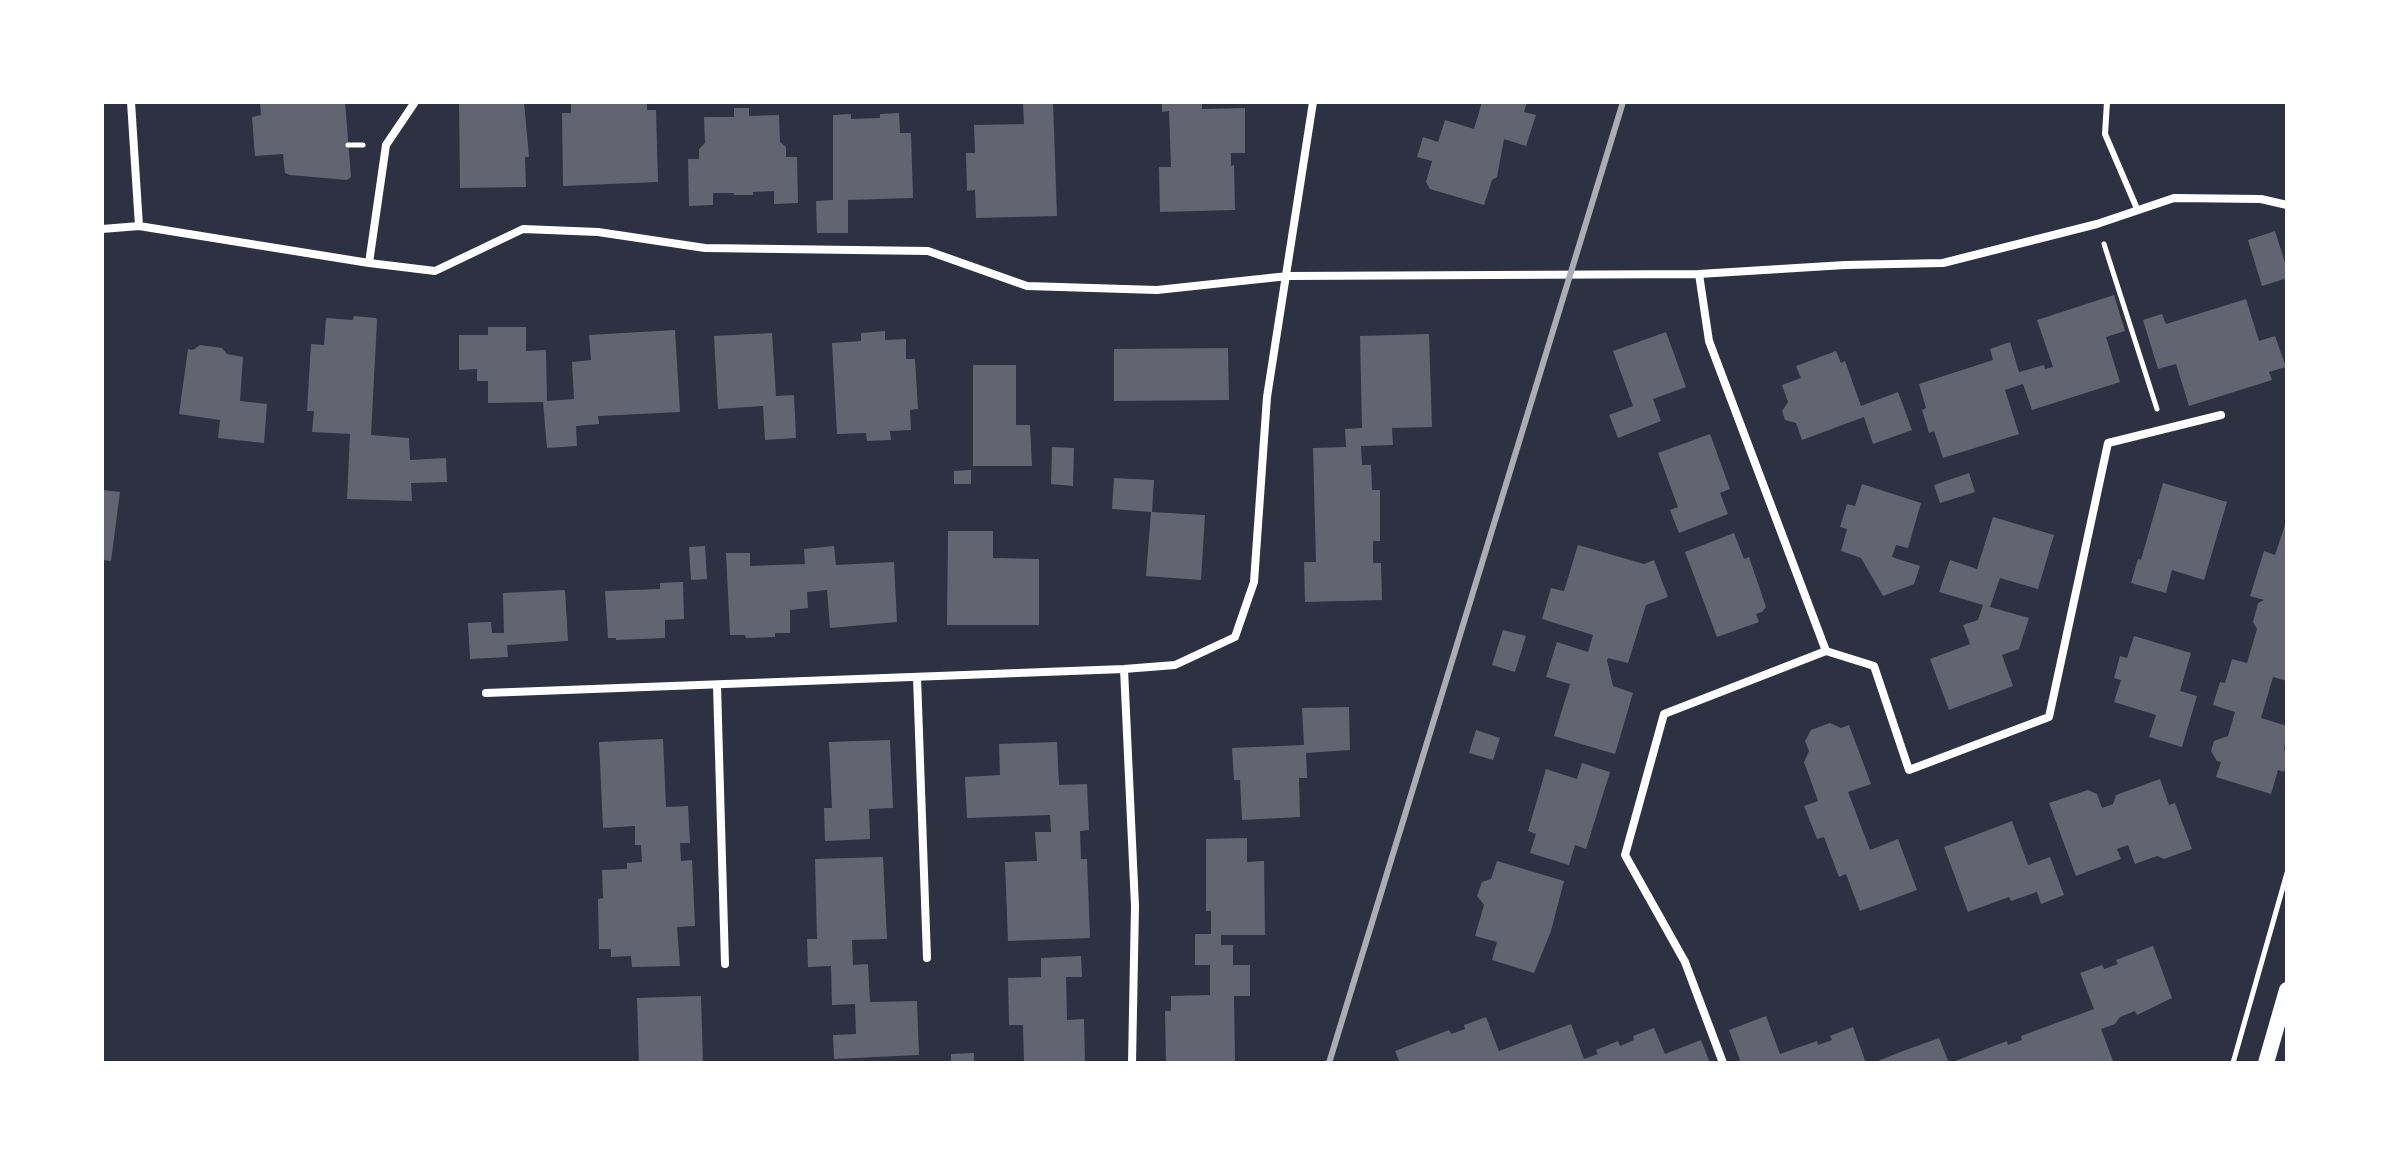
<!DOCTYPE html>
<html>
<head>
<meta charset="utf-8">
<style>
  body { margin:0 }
  #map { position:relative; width:2389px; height:1165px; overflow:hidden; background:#2d3142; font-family:Quicksand,sans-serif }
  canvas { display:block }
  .frame { position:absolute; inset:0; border:104px solid #fff; pointer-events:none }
</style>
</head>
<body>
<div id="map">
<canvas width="2389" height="1165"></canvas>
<div class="frame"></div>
</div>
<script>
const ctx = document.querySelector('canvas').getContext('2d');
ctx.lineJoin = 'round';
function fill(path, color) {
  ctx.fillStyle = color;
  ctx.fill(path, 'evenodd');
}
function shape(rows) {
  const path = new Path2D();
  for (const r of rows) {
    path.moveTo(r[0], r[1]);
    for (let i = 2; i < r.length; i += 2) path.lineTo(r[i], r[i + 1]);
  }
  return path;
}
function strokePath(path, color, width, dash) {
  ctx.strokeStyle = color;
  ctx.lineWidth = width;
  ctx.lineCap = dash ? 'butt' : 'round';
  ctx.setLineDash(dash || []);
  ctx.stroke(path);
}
const building = shape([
  [260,102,345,102,351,177,347,180,290,175,285,173,283,154,255,156,252,117,261,115],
  [459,102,524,102,529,157,525,157,526,187,460,188],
  [647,102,647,110,656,110,658,182,563,186,562,113,571,113,571,103],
  [1023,102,1053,102,1057,216,976,218,975,190,967,191,966,153,975,153,974,125,1024,124],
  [1162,102,1202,102,1202,109,1245,108,1245,153,1231,153,1231,166,1234,165,1235,210,1160,212,1159,167,1171,167,1169,111,1162,112],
  [1482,102,1527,102,1524,112,1536,115,1526,146,1504,139,1497,177,1492,180,1484,205,1430,189,1426,182,1432,161,1417,157,1423,137,1438,142,1445,120,1474,129],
  [734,108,749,108,749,116,779,115,780,142,786,147,786,157,797,157,798,203,774,204,774,191,753,192,753,195,734,195,734,193,713,193,713,205,689,206,688,159,699,159,699,149,705,143,704,117,734,117],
  [899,113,900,133,911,133,913,198,848,200,848,233,817,233,816,201,833,200,833,115,851,114,851,119,880,118,880,114],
  [2275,231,2287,269,2287,278,2262,286,2248,240],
  [2114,295,2125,331,2106,337,2120,382,2032,410,2023,384,2005,390,2019,434,1943,458,1934,431,1929,433,1922,410,1926,408,1919,384,1993,360,1990,349,2010,342,2019,372,2044,365,2045,369,2053,367,2037,320],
  [2246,299,2259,341,2275,336,2286,367,2269,372,2272,380,2189,406,2176,364,2158,369,2143,320,2162,314,2166,324],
  [354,316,376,318,377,321,371,435,409,438,410,460,446,458,447,482,411,483,412,501,347,499,350,434,312,432,314,411,307,411,311,344,324,345,326,318,353,320],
  [488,327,526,327,526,351,546,350,547,401,574,399,572,362,591,360,589,335,675,330,680,412,598,416,599,424,576,426,577,446,547,448,543,402,488,403,488,381,477,381,477,369,459,370,459,335,488,335],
  [885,331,885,340,906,339,906,359,915,359,918,409,910,410,911,430,890,431,891,440,867,441,866,433,837,434,832,343,861,341,861,333],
  [1666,332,1686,387,1653,399,1661,421,1618,438,1609,415,1633,406,1613,351],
  [772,333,776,396,794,395,796,438,765,440,763,406,718,409,714,336],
  [1429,334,1432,427,1392,428,1393,445,1361,446,1362,465,1371,465,1372,490,1380,490,1380,541,1373,541,1373,563,1381,563,1382,600,1305,602,1304,562,1316,562,1313,448,1346,447,1345,429,1362,428,1360,336],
  [200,345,222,348,227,354,243,357,240,401,267,404,264,443,218,438,220,420,179,414,188,349,193,350],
  [1228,348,1229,400,1114,401,1114,349],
  [1836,351,1841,363,1845,361,1861,406,1898,392,1912,430,1873,444,1864,417,1802,440,1796,423,1785,420,1782,411,1788,402,1782,385,1801,378,1796,366],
  [973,365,1016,365,1016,425,1030,425,1032,466,973,466],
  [1710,434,1730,489,1720,493,1728,514,1679,533,1670,510,1678,507,1658,453],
  [1052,447,1074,448,1073,486,1051,484],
  [971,470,971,484,954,484,954,471],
  [1969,473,1975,492,1940,503,1934,485],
  [1114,478,1154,480,1152,512,1112,509],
  [2163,483,2227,502,2204,580,2172,570,2166,593,2131,583,2138,559,2141,560],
  [1862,484,1921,503,1908,548,1896,545,1892,557,1920,566,1914,584,1883,596,1861,558,1841,551,1847,529,1840,527,1847,504,1855,506],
  [102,490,120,492,111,561,102,560],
  [1151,512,1205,515,1201,580,1146,576],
  [1993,517,2054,535,2038,589,2000,578,1990,607,2029,618,2019,649,2002,655,2013,686,1949,710,1930,659,1970,644,1963,625,1978,620,1983,605,1939,592,1950,560,1977,569],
  [2287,519,2287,681,2273,677,2261,718,2287,726,2284,750,2287,751,2287,762,2284,772,2278,770,2271,794,2216,777,2221,762,2217,761,2211,751,2214,741,2228,736,2235,712,2213,705,2220,682,2225,683,2232,659,2247,663,2257,629,2253,622,2258,603,2264,600,2250,596,2264,551,2275,555],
  [948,531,993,531,993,558,1039,559,1039,625,947,625],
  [1734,533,1744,559,1749,557,1766,607,1762,612,1756,614,1759,622,1717,637,1685,552],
  [1578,545,1644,564,1654,560,1668,597,1646,605,1628,663,1608,658,1607,660,1613,686,1633,693,1615,754,1554,736,1570,684,1546,677,1557,642,1588,652,1593,635,1542,619,1551,588,1564,591],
  [705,546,707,579,691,580,689,547],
  [834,546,836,565,894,562,897,622,830,628,827,590,807,592,808,608,790,610,790,633,775,633,775,637,746,638,745,635,730,635,726,553,750,553,750,566,805,564,804,549],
  [683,582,684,619,665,620,665,638,616,640,616,638,608,638,605,591,660,589,660,583],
  [565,590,568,641,507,645,508,657,470,659,468,623,491,622,492,633,504,633,503,593],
  [1503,630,1526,636,1515,672,1492,665],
  [2134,636,2191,653,2180,691,2197,696,2182,747,2149,737,2156,715,2114,702,2121,680,2114,678,2120,656,2127,658],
  [1349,707,1350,750,1306,753,1307,778,1299,778,1300,817,1242,820,1240,780,1234,780,1232,748,1304,745,1302,708],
  [1830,723,1841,728,1849,725,1871,784,1848,792,1870,850,1898,839,1917,890,1860,911,1846,874,1839,877,1824,837,1817,839,1804,806,1818,801,1804,762,1809,751,1805,741,1811,730],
  [1476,730,1500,738,1493,760,1469,753],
  [663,739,666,807,688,806,690,843,680,843,681,861,692,860,695,926,677,927,680,966,632,967,631,956,611,957,611,949,599,949,598,899,603,898,602,870,627,869,627,863,642,862,641,845,635,845,635,826,603,828,599,742],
  [890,740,893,808,869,809,870,839,825,841,824,808,832,808,829,742],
  [1057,742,1059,785,1087,784,1089,830,1080,831,1081,859,1087,859,1090,938,1008,941,1005,862,1037,861,1035,832,1051,832,1050,815,967,818,965,777,1000,775,999,744],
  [1582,763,1610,772,1586,849,1575,845,1569,865,1530,853,1536,834,1528,831,1546,769,1577,779],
  [2160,779,2169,805,2175,803,2192,849,2164,859,2157,856,2135,864,2128,845,2117,849,2121,859,2076,876,2049,803,2088,790,2097,794,2102,808,2113,804,2116,795],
  [2012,821,2028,865,2050,857,2064,895,2041,904,2037,892,2011,901,2009,897,1968,912,1944,847],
  [1247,838,1247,862,1264,861,1265,935,1221,935,1221,945,1233,945,1233,965,1250,965,1250,996,1234,996,1235,1063,1166,1063,1165,1011,1171,1011,1171,996,1210,995,1210,965,1195,965,1195,934,1211,934,1211,911,1206,911,1206,839],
  [883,857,887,939,852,940,853,965,868,964,870,1002,917,1001,919,1055,834,1059,833,1035,856,1034,855,1004,832,1005,831,966,808,967,807,939,817,939,815,859],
  [1497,861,1564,881,1551,931,1534,973,1492,960,1497,942,1475,936,1484,905,1477,896,1482,882,1491,879],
  [2153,946,2172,998,2137,1015,2135,1011,2120,1017,2115,1024,2101,1029,2113,1061,2106,1063,1950,1063,2007,1041,2008,1045,2022,1040,2021,1036,2094,1009,2080,973,2102,965,2104,969,2118,964,2116,960],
  [1081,956,1082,977,1066,977,1067,1020,1084,1019,1085,1063,1024,1063,1023,1025,1009,1025,1008,978,1041,977,1041,958],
  [701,996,703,1063,639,1063,637,998],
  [1766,1016,1780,1054,1817,1041,1818,1045,1832,1040,1830,1036,1853,1027,1866,1063,1741,1063,1729,1030],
  [1486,1017,1499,1051,1571,1024,1584,1059,1598,1054,1596,1050,1618,1041,1620,1046,1634,1040,1633,1036,1654,1028,1665,1054,1701,1040,1710,1063,1400,1063,1395,1051,1449,1030,1451,1034,1465,1029,1464,1025],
  [1939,1038,1949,1063,1873,1063,1903,1051],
  [974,1053,974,1063,951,1063,951,1054]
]);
const path = shape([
  [348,145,363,145],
  [2104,244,2157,409],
  [2233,1063,2287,873]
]);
const service = shape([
  [2107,102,2105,134,2138,211]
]);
const minor = shape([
  [131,102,139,226],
  [102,229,139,226,369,263,435,271,523,229,598,232,705,248,928,251,1027,286,1157,290,1288,276,1699,274,1845,265,1943,263,2097,224,2174,198,2261,199,2287,205],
  [369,263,386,145,415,102],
  [1699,274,1709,341,1826,651,1874,666,1909,770,2049,717,2108,443,2221,415],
  [1124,669,1135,906,1132,1063],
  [917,677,927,958],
  [717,685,725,964],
  [486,693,1124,669,1175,665,1235,637,1254,582,1267,397,1313,102],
  [1723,1063,1685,962,1625,855,1664,714,1826,651]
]);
const secondary = shape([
  [2266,1063,2287,990]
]);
const rail = shape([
  [1329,1063,1623,102]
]);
fill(building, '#626471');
strokePath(path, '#fff', 5);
strokePath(service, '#fff', 6);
strokePath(minor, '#fff', 8);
strokePath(secondary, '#fff', 16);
strokePath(rail, '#abadb3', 6);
</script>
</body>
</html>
